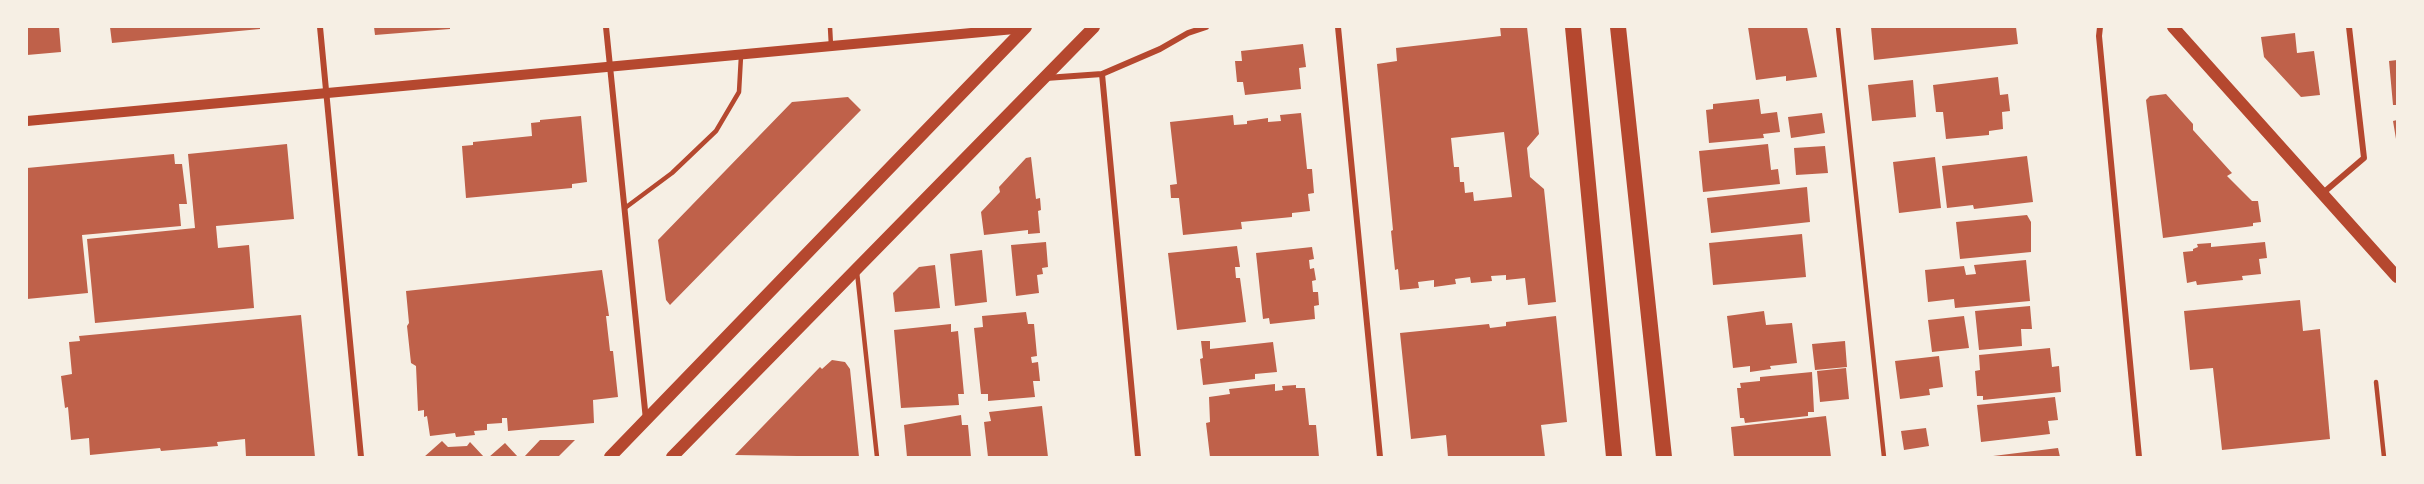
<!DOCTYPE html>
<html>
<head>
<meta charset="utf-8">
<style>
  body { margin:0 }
  #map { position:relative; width:2424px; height:484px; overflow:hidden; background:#f6efe4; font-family:"Fira Sans",sans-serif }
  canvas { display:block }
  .frame { position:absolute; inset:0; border:28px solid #f6efe4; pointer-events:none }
</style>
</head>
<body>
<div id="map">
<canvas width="2424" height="484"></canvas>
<div class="frame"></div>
</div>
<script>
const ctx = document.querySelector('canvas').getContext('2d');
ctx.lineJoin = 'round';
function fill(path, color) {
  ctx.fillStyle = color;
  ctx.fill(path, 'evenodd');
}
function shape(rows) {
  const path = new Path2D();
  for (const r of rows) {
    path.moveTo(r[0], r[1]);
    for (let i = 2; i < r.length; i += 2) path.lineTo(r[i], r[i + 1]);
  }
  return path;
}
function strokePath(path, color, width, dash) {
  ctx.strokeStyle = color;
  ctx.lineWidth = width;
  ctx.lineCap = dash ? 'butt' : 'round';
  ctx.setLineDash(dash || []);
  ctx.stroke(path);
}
const building = shape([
  [27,27,59,27,61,52,27,55],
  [110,27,260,27,260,29,112,43],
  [374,27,450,27,450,29,375,35],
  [1500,27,1527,27,1539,134,1527,148,1530,177,1544,189,1556,302,1528,305,1525,278,1506,280,1506,275,1491,276,1492,281,1471,283,1470,277,1455,279,1456,284,1434,287,1434,280,1418,282,1419,288,1400,290,1398,269,1395,270,1391,231,1393,230,1377,64,1397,61,1396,48,1501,36],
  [1504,132,1512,197,1474,201,1473,192,1465,193,1464,182,1460,182,1459,167,1454,167,1451,138],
  [1748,27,1807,27,1817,77,1786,81,1786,76,1756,80],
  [1871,27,2016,27,2018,44,1874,60],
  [2295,33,2297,53,2314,51,2320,95,2301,97,2264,57,2261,37],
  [1303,44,1306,67,1299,68,1301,89,1245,95,1243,82,1237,82,1235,61,1242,61,1241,51],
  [2397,60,2397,105,2393,105,2389,61],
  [1998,77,2000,95,2008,94,2010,111,2002,112,2003,129,1989,131,1989,135,1946,139,1943,112,1936,112,1933,85],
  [1913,80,1916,117,1872,121,1868,85],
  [2166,94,2193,124,2193,130,2232,173,2227,176,2252,201,2258,201,2261,222,2253,223,2253,226,2163,238,2146,100,2150,96],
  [848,97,861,110,670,305,666,300,658,240,792,102],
  [1759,99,1761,114,1777,112,1780,132,1763,134,1764,138,1709,143,1706,110,1713,109,1713,104],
  [1301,113,1307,169,1312,169,1314,193,1308,194,1310,211,1292,213,1292,217,1241,222,1242,229,1183,235,1179,198,1171,198,1170,185,1177,184,1170,122,1233,115,1234,125,1247,124,1247,121,1268,118,1268,122,1281,121,1280,115],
  [1822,113,1825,133,1791,138,1788,117],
  [581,116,587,182,572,184,572,188,466,198,462,146,473,145,473,142,532,136,531,123,540,122,540,120],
  [2397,120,2397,139,2396,139,2393,121],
  [287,144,294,219,216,226,218,248,249,245,254,308,95,323,87,239,195,228,188,154],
  [1768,144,1771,170,1778,169,1780,184,1703,192,1699,151],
  [1825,146,1828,173,1796,175,1794,148],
  [174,154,175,164,182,164,187,204,179,204,181,226,82,235,88,293,27,299,27,168],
  [2027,156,2033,202,1974,209,1973,205,1947,208,1942,166],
  [1031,157,1036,199,1040,198,1041,210,1038,211,1040,233,1028,234,1028,230,984,235,981,212,1000,192,999,187,1026,158],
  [1935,157,1941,208,1899,213,1893,162],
  [1807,187,1810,222,1711,233,1707,198],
  [2027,215,2031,222,2031,252,1960,259,1956,222],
  [1802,234,1806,277,1713,285,1709,243],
  [1046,242,1048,267,1042,268,1043,274,1037,275,1039,293,1016,296,1011,245],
  [2265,242,2267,258,2259,259,2261,274,2242,276,2243,280,2197,285,2196,281,2187,283,2183,252,2193,251,2193,249,2198,247,2197,244,2211,243,2211,247],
  [1237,246,1240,267,1235,267,1236,278,1240,278,1246,322,1177,330,1168,253],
  [1312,247,1314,259,1309,260,1310,269,1314,268,1316,280,1312,281,1313,292,1318,292,1319,305,1314,306,1315,319,1270,324,1269,318,1263,319,1256,253],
  [982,250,987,302,955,306,950,254],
  [2026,260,2030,301,1955,308,1954,299,1928,302,1925,270,1964,266,1966,275,1976,274,1974,265],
  [935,265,940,308,895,312,893,293,919,267],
  [602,270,609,316,606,316,610,351,613,351,618,397,593,400,594,423,508,431,507,418,502,418,502,423,487,424,487,430,474,431,475,435,456,437,455,433,430,436,427,416,424,417,424,410,418,411,416,366,411,363,407,326,409,323,406,291],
  [2300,300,2303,331,2320,329,2330,439,2222,450,2213,368,2190,370,2184,311],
  [2030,306,2032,329,2021,329,2022,346,1979,350,1975,311],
  [1764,311,1766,325,1792,323,1797,363,1770,366,1771,369,1750,372,1750,366,1733,368,1727,316],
  [1026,312,1028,324,1034,324,1037,356,1031,357,1032,363,1038,362,1040,381,1033,381,1035,397,988,401,988,394,981,394,974,328,983,327,982,316],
  [301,315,315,457,246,457,245,439,217,442,218,446,161,451,160,448,90,455,89,438,71,440,68,407,65,408,61,376,72,374,69,342,80,341,79,336],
  [1556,316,1567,422,1541,425,1545,457,1448,457,1446,435,1411,439,1400,333,1489,324,1490,328,1506,326,1506,322],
  [1964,316,1969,348,1932,352,1928,320],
  [951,324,951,332,958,331,964,394,958,394,959,405,901,408,894,330],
  [1201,341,1210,341,1210,349,1273,342,1277,372,1255,374,1255,379,1203,385,1200,359,1203,358],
  [1845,341,1847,367,1815,370,1812,344],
  [2050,348,2052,367,2059,366,2061,392,1983,400,1983,396,1977,396,1975,371,1980,370,1979,355],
  [1939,356,1943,387,1929,389,1930,395,1900,399,1895,361],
  [832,360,845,362,850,369,859,457,735,455,820,367,822,369],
  [1846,368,1849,399,1820,402,1817,371],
  [1812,372,1814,412,1808,412,1808,416,1745,423,1744,418,1740,418,1737,388,1741,388,1740,383,1760,381,1760,377],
  [1275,384,1275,391,1283,390,1282,386,1296,385,1296,388,1305,388,1309,425,1316,425,1319,457,1210,457,1206,423,1210,422,1209,397,1230,394,1229,389],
  [2055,397,2058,420,2048,421,2050,434,1981,442,1977,405],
  [1042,406,1048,457,988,457,984,422,991,421,989,412],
  [961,415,962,425,968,425,971,457,907,457,904,425],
  [1826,416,1831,457,1734,457,1731,427],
  [1926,428,1929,446,1904,450,1901,431],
  [540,440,575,440,558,457,524,457],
  [442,441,448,447,467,446,470,442,484,457,424,457],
  [505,443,518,457,489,457],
  [2058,448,2060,457,1993,457,1993,456]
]);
const service = shape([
  [830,27,831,46],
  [1838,27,1884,457],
  [625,208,672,173,716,131,739,92,741,56],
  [857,272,877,457],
  [2376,382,2384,457]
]);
const minor = shape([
  [320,27,361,457],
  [606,27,646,420],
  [1338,27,1380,457],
  [2100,27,2099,36,2139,457],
  [1102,74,1138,457],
  [1046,78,1102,74,1160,49,1188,33,1206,27],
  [2323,193,2364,158,2349,27]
]);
const tertiary = shape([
  [27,121,1025,28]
]);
const secondary = shape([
  [2173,27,2397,277],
  [610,457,1026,27],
  [672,457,1094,27]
]);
const trunk = shape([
  [1573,27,1614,457],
  [1618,27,1664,457]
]);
fill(building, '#bf614a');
strokePath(service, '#b5482f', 4.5);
strokePath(minor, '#b5482f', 6);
strokePath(tertiary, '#b5482f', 10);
strokePath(secondary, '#b5482f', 12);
strokePath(trunk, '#b5482f', 16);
</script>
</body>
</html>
